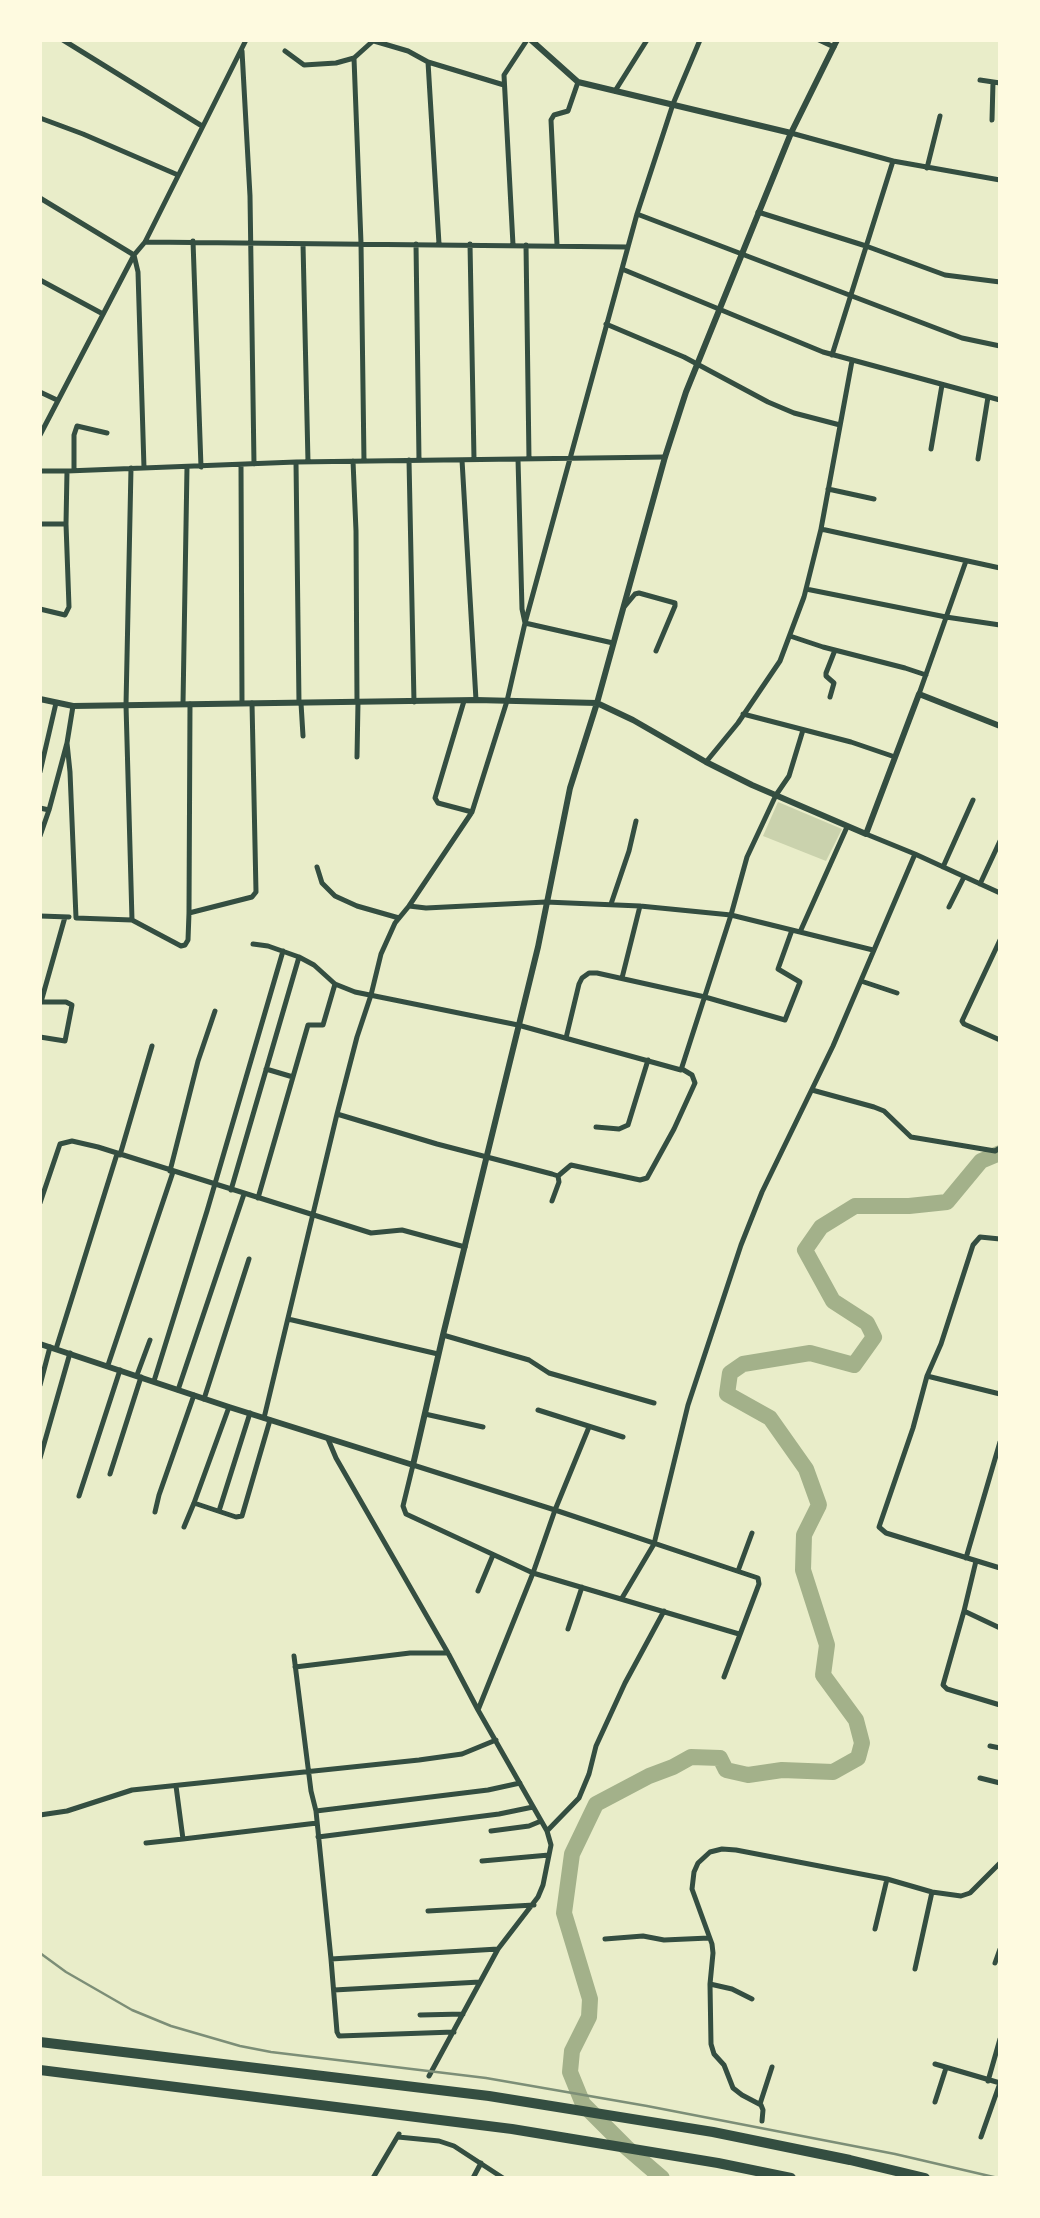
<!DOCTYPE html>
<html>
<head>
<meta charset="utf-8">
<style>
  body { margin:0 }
  #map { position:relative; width:1040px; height:2218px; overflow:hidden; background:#e9edc9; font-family:"Open Sans",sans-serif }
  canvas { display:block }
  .frame { position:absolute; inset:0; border:42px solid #fefae0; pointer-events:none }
</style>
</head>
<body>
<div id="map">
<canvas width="1040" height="2218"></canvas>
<div class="frame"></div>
</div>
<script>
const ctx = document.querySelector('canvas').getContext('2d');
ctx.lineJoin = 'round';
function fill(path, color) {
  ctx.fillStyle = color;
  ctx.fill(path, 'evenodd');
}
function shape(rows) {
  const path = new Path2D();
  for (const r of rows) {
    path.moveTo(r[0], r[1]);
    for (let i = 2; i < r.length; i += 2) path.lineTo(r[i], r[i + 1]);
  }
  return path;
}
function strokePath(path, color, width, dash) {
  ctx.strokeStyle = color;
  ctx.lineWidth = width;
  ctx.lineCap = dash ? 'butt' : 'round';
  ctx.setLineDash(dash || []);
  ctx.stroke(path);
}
const green = shape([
  [778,802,842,829,826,861,763,836]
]);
const river = shape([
  [662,2178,626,2147,583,2104,570,2072,572,2051,589,2017,590,1999,564,1913,572,1854,596,1804,649,1776,673,1767,691,1757,720,1758,726,1770,748,1775,782,1770,833,1772,858,1758,862,1743,856,1720,823,1675,827,1645,803,1570,804,1535,819,1505,806,1469,770,1418,727,1394,730,1373,743,1364,810,1353,854,1365,874,1337,867,1323,833,1301,805,1250,821,1227,855,1206,909,1206,947,1202,981,1161,1000,1153]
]);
const minor = shape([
  [63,40,202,126],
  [819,40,834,47],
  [374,41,408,51,428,62,504,85],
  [242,51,250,196,254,464],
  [285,51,304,65,336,63,354,58],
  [428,62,439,244],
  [980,80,1000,83],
  [615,91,647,40],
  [40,118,83,134,178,175],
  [992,120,993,82],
  [791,133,893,161,1000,180],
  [927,168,940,116],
  [40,198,134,255,138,272,144,468],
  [758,212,866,246,945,275,1000,282],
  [637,214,962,338,1000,346],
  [193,241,201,467],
  [145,242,628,247],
  [303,244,308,462],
  [416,244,419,460],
  [470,244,474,459],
  [513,245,504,75,527,40],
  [526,245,529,459],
  [557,245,551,120,554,115,568,111,578,82],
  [622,269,823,352,1000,400],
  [40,280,103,314],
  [606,324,684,357,768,402,794,413,840,425],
  [832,355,893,161],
  [852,361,821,529,1000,568],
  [40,392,57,400],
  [40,435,134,255,145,242,246,40],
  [931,449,942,385],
  [978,459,988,397],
  [409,460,414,702],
  [462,460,476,700],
  [353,461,356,531,357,702],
  [364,461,361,243,354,58,374,40],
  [296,462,299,703],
  [241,465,242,703],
  [131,468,126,705,132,920],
  [74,470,74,435,77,426,107,433],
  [40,471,67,471],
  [828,489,874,499],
  [40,524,66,524],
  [806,589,946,617,1000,625],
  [625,606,635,594,639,593,675,603,675,606,656,651],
  [40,609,65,615,69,607,66,524,67,471,296,462,665,457],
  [790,636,823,647,905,668,926,675],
  [613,643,525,623,637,214,673,104,700,40],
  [919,694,966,561],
  [830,697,834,683,826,676,826,673,835,650],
  [464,701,435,798,438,803,472,812],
  [301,703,303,736],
  [183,704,187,467],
  [743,714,851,742,895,757],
  [803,730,789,776,776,795,747,857,731,915,873,950],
  [67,743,70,772,76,918,132,920,181,946,185,945,188,940,189,913,190,704],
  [357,757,358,702],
  [706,762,738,723,780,661,804,597,821,529],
  [40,772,56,703],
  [40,808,49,810,40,836],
  [49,810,67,743,73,706],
  [915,854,1000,893],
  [317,867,322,883,335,896,357,906,399,918],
  [943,867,973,800],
  [980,884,1000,841],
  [611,904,629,851,636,821],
  [949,907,964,877],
  [189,913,252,897,256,892,252,703],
  [40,916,69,917],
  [800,932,847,827],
  [1000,940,962,1021,964,1024,1000,1040],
  [253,944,268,946,299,957,314,965,335,984,355,992,518,1025,681,1070,731,915,640,906,546,902,426,908,409,906],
  [622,978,640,906],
  [861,981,897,993],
  [40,1002,66,1002,72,1005,65,1041,40,1037],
  [41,1002,65,917],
  [566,1038,579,984,582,978,589,973,597,973,705,997,785,1020,800,982,778,969,792,930],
  [266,1069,293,1077],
  [812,1090,874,1107,884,1111,911,1137,995,1151,1000,1148],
  [337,1114,437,1144,552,1174,558,1176,559,1182,552,1201],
  [596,1127,619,1129,628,1125,648,1060],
  [120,1155,152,1046],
  [170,1171,198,1061,215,1011],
  [558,1176,571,1165,640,1180,647,1178,674,1129,695,1083,692,1075,682,1069],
  [231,1190,299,957],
  [258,1198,308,1025,323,1025,335,984],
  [40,1203,60,1144,72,1141,98,1147,371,1233,402,1230,465,1247],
  [1000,1239,980,1237,973,1245,941,1344,927,1376,913,1428,879,1527,886,1533,1000,1568],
  [288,1319,438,1354],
  [443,1335,529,1360,549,1373,654,1403],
  [56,1349,117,1154],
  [108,1365,173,1172],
  [137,1375,150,1340],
  [927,1376,1000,1394],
  [154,1381,207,1211,283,951],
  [40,1385,50,1347],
  [178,1390,244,1194],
  [204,1399,249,1259],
  [538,1410,623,1437],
  [425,1414,483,1427],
  [264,1418,337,1114,357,1037,371,995,381,954,395,923,409,906,472,812,507,701,525,623,522,609,518,459],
  [589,1427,555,1510,533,1573,739,1634],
  [328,1439,336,1458,448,1653,478,1710],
  [40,1458,70,1353],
  [110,1474,141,1377],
  [79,1496,120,1370],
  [194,1503,236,1517,242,1516,270,1420],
  [219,1511,250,1413],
  [155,1512,159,1495,194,1395],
  [184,1527,194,1503,229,1407],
  [966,1558,1000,1442],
  [976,1561,964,1611,1000,1628],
  [738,1571,752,1533],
  [478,1591,493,1555],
  [622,1598,654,1544,688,1405,741,1245,762,1192,833,1046,915,854,866,834],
  [964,1611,943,1685,947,1689,1000,1705],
  [568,1629,582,1587],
  [294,1656,311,1791,316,1811,331,1959,498,1949],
  [295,1667,410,1653,448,1653],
  [990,1746,1000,1748],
  [980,1778,1000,1783],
  [316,1811,488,1790,520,1783],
  [40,1815,67,1811,132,1790,419,1760,462,1754,496,1740],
  [491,1831,529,1826,541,1821],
  [547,1831,579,1798,589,1774,596,1746,625,1683,664,1611],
  [318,1837,499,1814,533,1807],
  [183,1839,317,1823],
  [146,1843,183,1839,176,1786],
  [482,1861,549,1855],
  [428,1911,534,1905],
  [875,1929,887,1879],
  [605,1939,643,1936,664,1940,709,1938],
  [331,1959,337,2032,339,2036,454,2032],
  [995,1963,1000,1949],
  [915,1969,932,1892],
  [710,1984,732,1989,752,1999],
  [334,1990,480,1982],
  [420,2015,463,2014],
  [935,2064,1000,2083],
  [429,2076,498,1949,538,1897,543,1885,551,1845,547,1831,478,1710,533,1573,406,1514,403,1506,413,1465,555,1510,758,1578,759,1584,724,1677],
  [988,2081,1000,2039],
  [935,2102,946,2068],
  [760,2104,772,2067],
  [762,2121,763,2110,761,2105,742,2095,733,2088,724,2065,714,2054,711,2044,710,1984,713,1953,712,1944,692,1889,694,1872,698,1863,710,1852,722,1849,736,1850,887,1879,932,1892,961,1896,970,1893,1000,1863],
  [398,2137,439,2141,454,2146,503,2178],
  [981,2137,1000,2083],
  [373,2178,399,2134],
  [473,2178,481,2163]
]);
const tertiary = shape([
  [531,40,578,82,791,133],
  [40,699,73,706,476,700,597,703,633,720,706,762,752,785,866,834,919,694,1000,726],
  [40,1344,229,1407,413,1465,443,1335,538,947,570,788,597,703,665,457,686,392,791,133,837,40]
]);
const motorway = shape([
  [40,2042,489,2096,713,2132,850,2160,925,2178],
  [40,2070,512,2129,718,2163,791,2178]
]);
const rail = shape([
  [40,1953,66,1972,132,2010,171,2026,240,2046,271,2052,486,2078,647,2106,895,2154,998,2178]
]);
fill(green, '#cad2ad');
strokePath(river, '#a3b18a', 16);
strokePath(minor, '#344e41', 5);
strokePath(tertiary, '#344e41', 6);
strokePath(motorway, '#344e41', 10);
strokePath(rail, '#7c8e77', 2.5);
</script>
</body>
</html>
